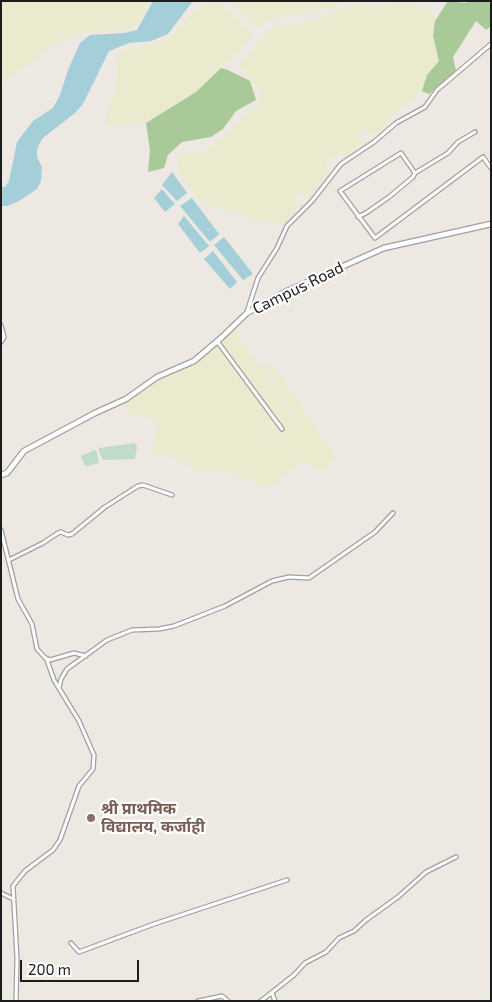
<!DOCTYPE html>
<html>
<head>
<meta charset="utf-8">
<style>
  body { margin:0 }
  #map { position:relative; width:492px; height:1002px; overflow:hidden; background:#ede8e2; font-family:"Exo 2",sans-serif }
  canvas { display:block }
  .frame { position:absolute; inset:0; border:2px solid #1c1c1c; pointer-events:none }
  .scale { position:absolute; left:20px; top:960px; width:119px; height:22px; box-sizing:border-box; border:2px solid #1c1c1c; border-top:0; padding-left:6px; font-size:15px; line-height:18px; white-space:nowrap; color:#1c1c1c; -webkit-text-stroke:4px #fff; paint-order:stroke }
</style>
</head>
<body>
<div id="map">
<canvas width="492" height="1002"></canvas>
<div class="frame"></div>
<div class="scale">200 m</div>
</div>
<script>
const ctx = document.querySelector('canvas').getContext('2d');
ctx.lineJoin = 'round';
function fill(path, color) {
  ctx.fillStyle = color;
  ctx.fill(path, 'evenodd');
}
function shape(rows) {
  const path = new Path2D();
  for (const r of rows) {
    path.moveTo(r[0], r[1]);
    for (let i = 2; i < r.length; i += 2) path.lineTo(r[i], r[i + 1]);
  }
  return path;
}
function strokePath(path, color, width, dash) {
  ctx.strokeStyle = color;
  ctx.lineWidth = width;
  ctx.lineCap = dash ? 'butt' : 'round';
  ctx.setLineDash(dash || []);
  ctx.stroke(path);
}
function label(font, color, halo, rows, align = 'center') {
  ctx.font = font + ' "Exo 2","Noto Sans Devanagari",sans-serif';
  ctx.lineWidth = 4.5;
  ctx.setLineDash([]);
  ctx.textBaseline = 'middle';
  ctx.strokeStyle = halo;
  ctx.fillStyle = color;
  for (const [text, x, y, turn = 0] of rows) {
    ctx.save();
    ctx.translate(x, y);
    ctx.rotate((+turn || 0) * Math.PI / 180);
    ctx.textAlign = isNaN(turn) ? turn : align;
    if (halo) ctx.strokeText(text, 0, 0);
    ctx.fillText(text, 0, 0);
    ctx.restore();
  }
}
const farmland = shape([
  [1,1,150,1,136,25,129,29,85,32,47,47,28,65,1,84],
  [210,1,219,1,252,34,237,54,196,92,146,123,108,125,106,121,106,112,115,92,119,73,116,62,123,51,169,39,190,15],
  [230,1,348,1,334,8,315,10,271,19,255,28],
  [405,1,429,8,436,20,433,37,439,61,427,75,422,91,408,101,389,119,375,136,365,129,357,133,362,144,344,157,338,152,324,163,329,172,308,199,298,191,293,199,299,207,285,224,255,219,200,202,181,176,176,155,205,152,259,104,260,92,239,65,273,25,285,27,297,23,317,19,340,11,357,4,376,7,391,5],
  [234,330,297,418,288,426,306,413,336,457,322,473,311,463,299,463,270,487,220,470,215,474,198,472,181,461,159,453,149,451,156,444,154,437,160,429,146,415,132,417,123,403,217,344,280,430,251,450,285,429,220,342],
  [272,362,305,412,298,417,265,368]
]);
const forest = shape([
  [448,1,466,3,468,1,491,1,491,26,486,30,476,21,453,57,456,71,429,94,422,91,427,75,439,61,433,36,435,21],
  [221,68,228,70,250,81,256,100,236,111,223,129,211,137,182,142,168,155,164,168,148,172,150,150,146,123,196,92]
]);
const wetland = shape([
  [135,443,137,447,135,459,105,460,102,459,99,451,99,448],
  [95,450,97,452,99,463,87,466,85,466,81,456]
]);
const water = shape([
  [153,1,193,1,168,34,151,41,129,43,109,51,83,104,75,113,43,138,40,143,37,150,37,157,42,167,41,181,37,189,19,201,7,206,1,206,1,187,5,187,9,181,17,142,33,121,53,108,60,95,68,70,80,43,90,35,124,33,137,30],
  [172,172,187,193,177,201,162,185],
  [162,189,175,204,165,212,154,198],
  [192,198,219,234,210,242,180,206],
  [184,216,209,246,200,253,178,224],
  [224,237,253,274,243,280,214,245],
  [213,251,237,282,230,289,204,259]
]);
const minor = shape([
  [475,132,458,142,448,153,415,173,401,153,340,191,375,238,483,157,491,168],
  [358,217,366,213,389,197,413,177,415,173],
  [247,312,258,278,277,248,287,226,312,201,341,164,374,142,396,123,425,107,437,90,491,44],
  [1,325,4,337,1,342],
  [217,341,282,429],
  [1,530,18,599,32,624,37,649,47,660,54,680,79,721,94,755,93,769,79,786,60,840,53,850,25,871,13,886,17,958,16,1001],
  [9,560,43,543,58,533,61,532,68,535,72,534,105,507,138,486,143,485,172,495],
  [46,658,50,660,74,653,86,656],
  [59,688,61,679,67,669,107,640,132,630,159,629,174,626,225,606,272,581,289,577,309,578,375,532,393,513],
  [1,893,13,899],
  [71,943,79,952,154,924,287,880],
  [272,993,275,1001],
  [198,1001,222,996,228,1001],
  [261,1001,294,975,305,963,326,952,339,938,354,931,366,920,398,897,426,872,456,857]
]);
const tertiary = shape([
  [1,475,7,473,24,451,95,413,126,399,157,377,194,361,221,338,247,313,285,292,384,248,491,224]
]);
const markers = [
  [91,818,5,"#8d6e63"]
];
const streetNames = [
  ["Campus Road",298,288,-26]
];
const educationNames = [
  ["श्री प्राथमिक",101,809],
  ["विद्यालय, कर्जाही",101,827]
];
fill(farmland, '#eaebce');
fill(forest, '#aac999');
fill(wetland, '#c0dacc');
fill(water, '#a5cfd8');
strokePath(minor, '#a0a0a0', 5.5);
strokePath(tertiary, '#a0a0a0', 7);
strokePath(minor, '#fff', 3);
strokePath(tertiary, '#fff', 4.5);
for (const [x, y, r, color] of markers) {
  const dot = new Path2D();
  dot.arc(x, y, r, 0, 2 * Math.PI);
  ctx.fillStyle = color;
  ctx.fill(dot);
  strokePath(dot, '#fff', 2);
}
label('16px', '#1c1c1c', '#fff', streetNames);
label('bold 16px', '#785e54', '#fff', educationNames, 'left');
</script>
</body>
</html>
